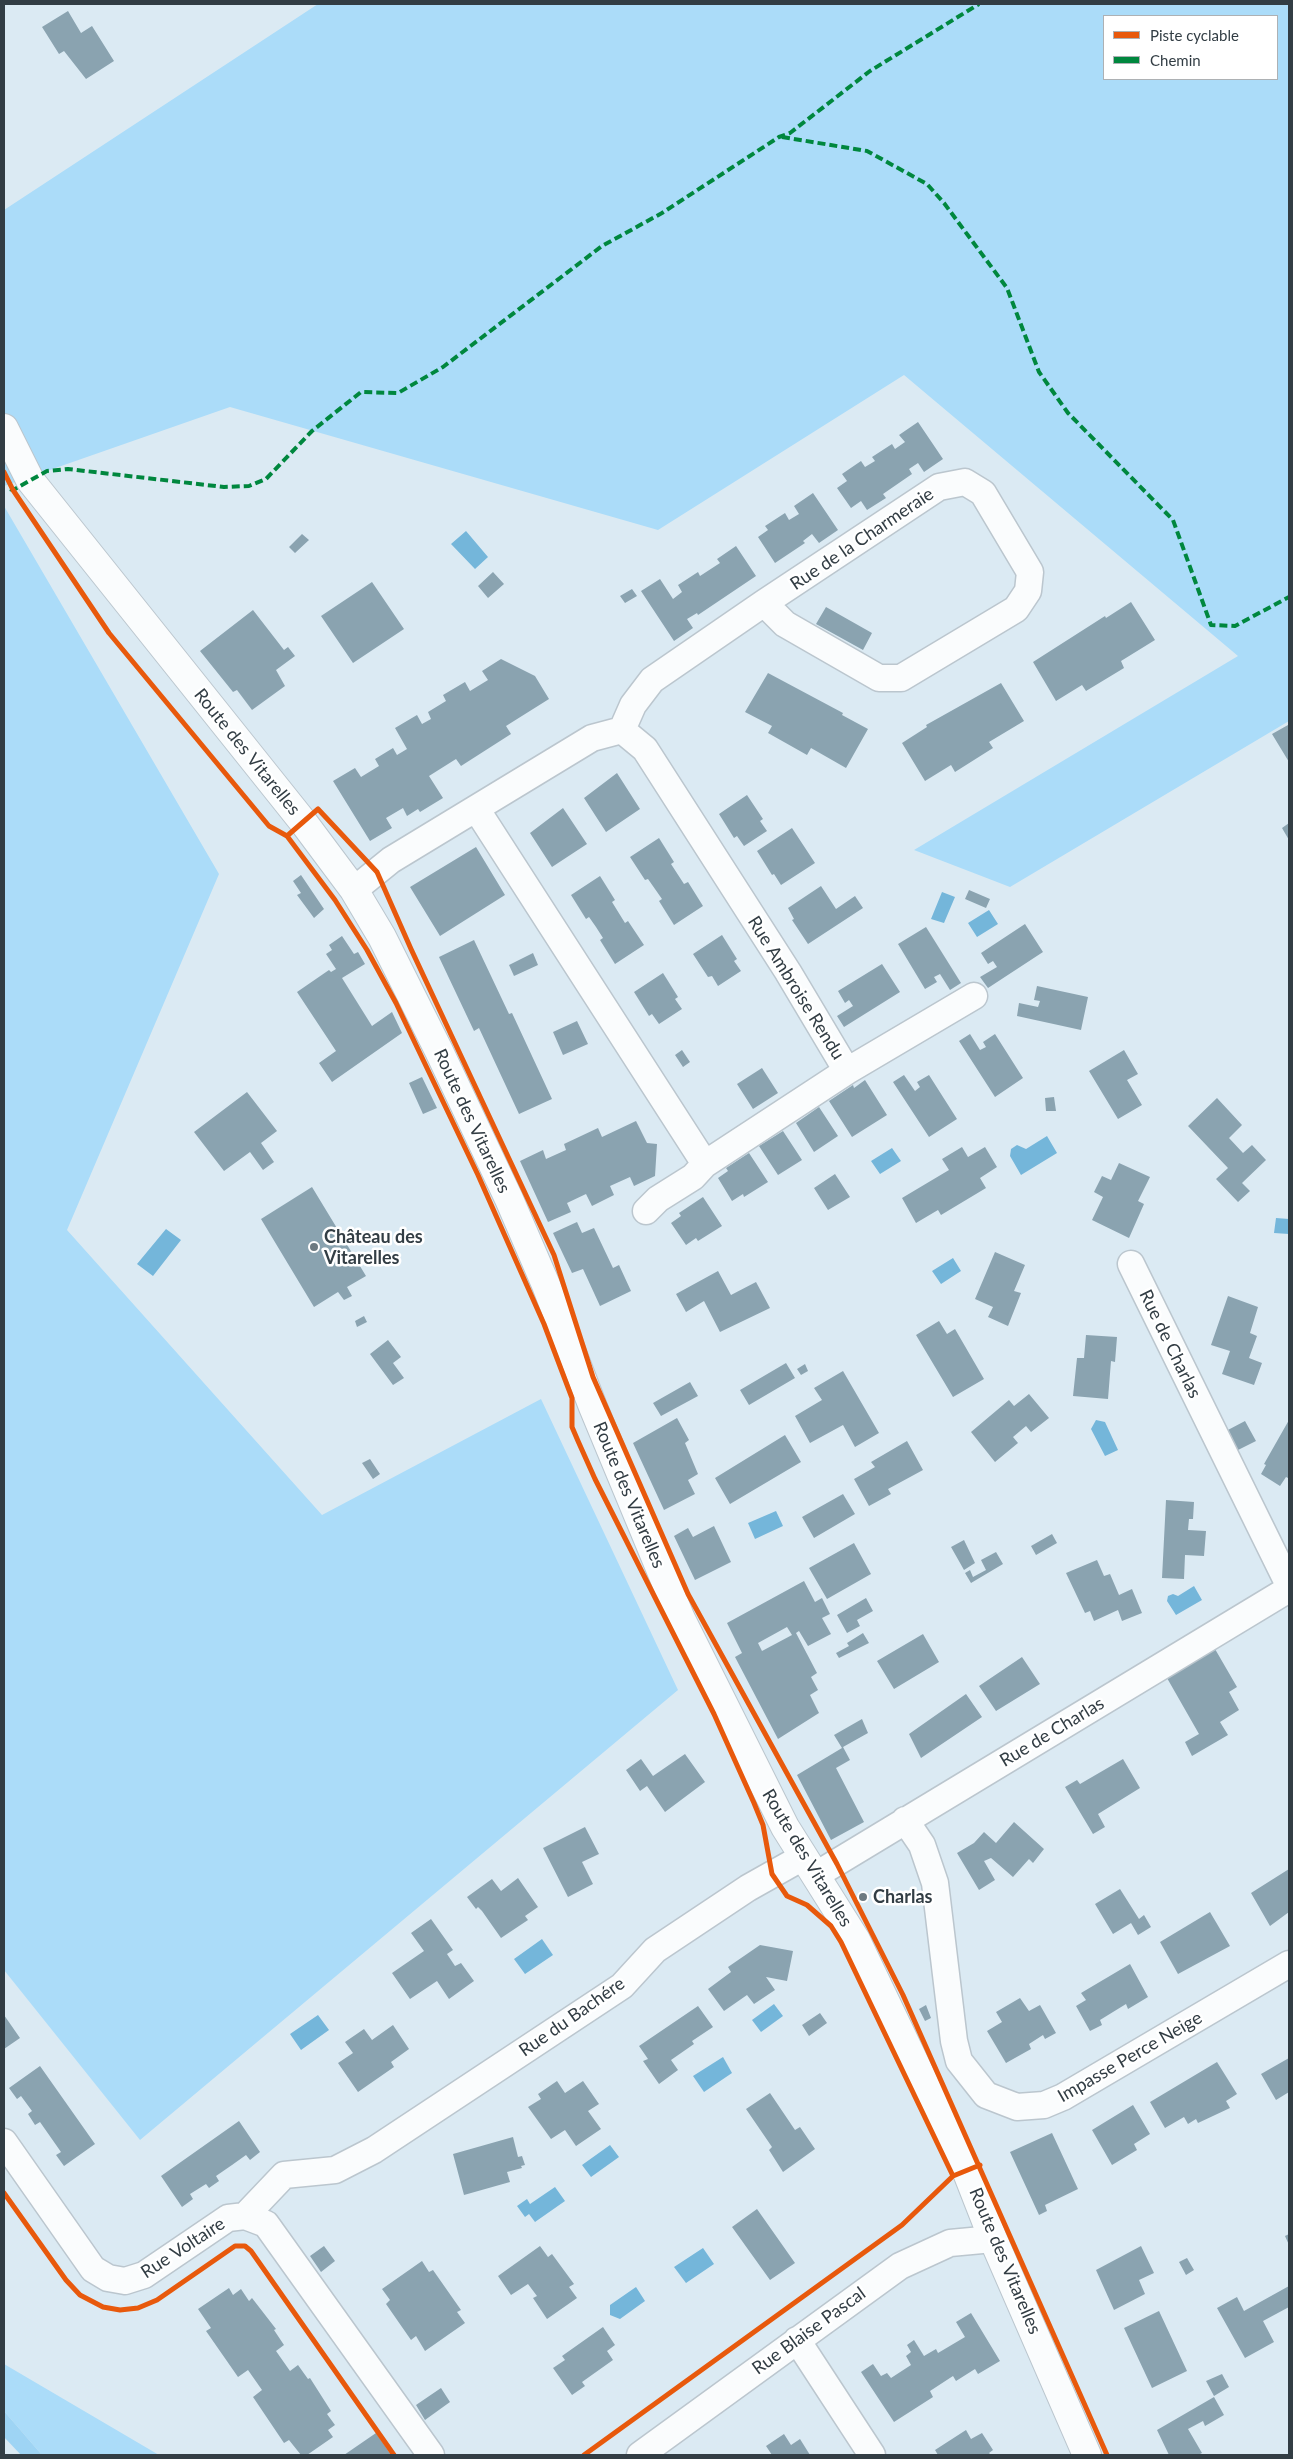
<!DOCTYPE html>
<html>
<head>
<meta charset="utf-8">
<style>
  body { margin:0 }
  #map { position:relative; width:1293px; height:2459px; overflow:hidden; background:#dbeaf3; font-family:Lato,sans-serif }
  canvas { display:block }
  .frame { position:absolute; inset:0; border:5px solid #323d44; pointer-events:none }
  .legend { position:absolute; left:1103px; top:15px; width:175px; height:65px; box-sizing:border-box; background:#fff; border:1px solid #adb1b4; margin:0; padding:6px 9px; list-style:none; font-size:15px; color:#323d44 }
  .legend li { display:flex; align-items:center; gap:10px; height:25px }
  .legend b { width:25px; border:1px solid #adb1b4 }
</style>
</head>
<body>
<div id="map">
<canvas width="1293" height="2459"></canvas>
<div class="frame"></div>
<ul class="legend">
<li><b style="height:6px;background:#e8590c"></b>Piste cyclable</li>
<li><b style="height:6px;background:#00873e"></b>Chemin</li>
</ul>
</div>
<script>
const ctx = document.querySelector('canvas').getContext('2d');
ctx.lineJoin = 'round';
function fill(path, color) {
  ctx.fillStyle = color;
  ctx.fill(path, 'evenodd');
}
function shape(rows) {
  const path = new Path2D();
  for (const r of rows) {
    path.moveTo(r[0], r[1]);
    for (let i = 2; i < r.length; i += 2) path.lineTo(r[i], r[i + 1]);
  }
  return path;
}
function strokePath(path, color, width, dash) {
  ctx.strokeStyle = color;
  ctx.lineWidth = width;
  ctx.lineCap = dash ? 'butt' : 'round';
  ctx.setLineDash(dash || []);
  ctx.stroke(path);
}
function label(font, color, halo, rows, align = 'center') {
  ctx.font = font + ' Lato,sans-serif';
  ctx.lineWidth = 5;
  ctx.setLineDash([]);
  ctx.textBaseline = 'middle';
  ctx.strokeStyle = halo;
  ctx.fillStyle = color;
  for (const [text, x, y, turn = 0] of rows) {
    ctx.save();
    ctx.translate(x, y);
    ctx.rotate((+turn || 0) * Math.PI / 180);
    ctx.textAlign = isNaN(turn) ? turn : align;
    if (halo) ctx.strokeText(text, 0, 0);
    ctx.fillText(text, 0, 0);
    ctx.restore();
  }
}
const green = shape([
  [318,4,1289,4,1289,721,1010,887,914,850,1238,656,904,375,658,530,230,407,4,486,4,210],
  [1104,16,1277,16,1277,79,1104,79],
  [4,506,219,874,67,1230,322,1515,541,1399,678,1690,140,2140,4,1970],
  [4,2364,159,2455,42,2455,4,2411]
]);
const forest = shape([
  [4,2411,42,2455,21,2455,4,2437]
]);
const water = shape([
  [466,531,488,557,475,569,451,544],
  [942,892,955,897,944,923,931,919],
  [989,910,998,924,977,937,968,923],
  [1047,1136,1057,1153,1021,1175,1010,1156,1011,1149,1017,1145,1026,1149],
  [892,1148,901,1161,880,1174,871,1161],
  [1276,1218,1289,1219,1289,1234,1274,1233],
  [166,1229,181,1240,153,1276,137,1264],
  [953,1258,961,1271,941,1284,932,1271],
  [1096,1420,1105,1422,1118,1450,1105,1456,1091,1429],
  [776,1511,783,1526,755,1539,748,1523],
  [1194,1586,1202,1600,1176,1615,1167,1601,1168,1596,1173,1594,1178,1596],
  [542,1939,553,1955,525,1974,514,1959],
  [774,2004,783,2016,761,2032,752,2020],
  [318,2015,329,2030,301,2050,290,2034],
  [723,2057,732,2073,704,2092,693,2076],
  [610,2145,619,2157,591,2177,582,2165],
  [555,2187,565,2201,535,2222,529,2214,525,2217,517,2206,527,2199,530,2204],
  [703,2248,714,2264,686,2283,674,2267],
  [636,2287,645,2301,620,2319,610,2315,610,2305]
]);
const building = shape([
  [68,11,81,33,92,26,114,61,86,79,64,51,59,54,42,27],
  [918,422,943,459,924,472,918,463,909,469,912,474,883,494,886,498,867,510,861,501,851,508,837,488,847,481,842,474,861,461,865,467,875,461,872,457,892,444,895,449,905,442,899,435],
  [813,493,838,530,819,543,812,534,803,541,805,543,775,563,758,537,768,530,765,526,785,513,789,520,799,514,794,506],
  [302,534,309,540,295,553,289,547],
  [736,546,756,576,698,615,697,613,687,619,693,628,674,641,641,591,660,579,673,599,682,592,678,585,698,572,700,576,720,563,717,559],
  [493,572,504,584,488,598,478,586],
  [372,582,404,629,353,663,321,616],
  [632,589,637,596,625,603,620,596],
  [1131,602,1155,640,1121,661,1124,668,1086,691,1082,685,1056,701,1033,662,1105,616,1106,618],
  [826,607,872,633,863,650,816,624],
  [253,610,284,650,288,647,295,656,276,670,285,686,252,710,237,690,233,692,200,651],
  [501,659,535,676,549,699,506,726,511,734,461,766,456,759,429,776,443,798,420,812,418,809,407,816,403,808,386,818,392,828,370,841,333,781,355,768,361,777,379,766,375,759,393,748,397,755,407,749,395,728,417,715,422,724,431,719,428,712,446,701,443,695,465,682,470,691,488,680,482,671],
  [768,673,843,713,842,715,868,729,846,768,811,748,807,755,768,733,772,726,745,712],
  [1001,683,1024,721,989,742,993,748,955,772,951,765,925,781,902,743,927,727,926,725],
  [1288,725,1289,727,1289,762,1272,734],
  [617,773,640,809,606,832,584,798],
  [747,795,763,819,760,821,767,831,744,846,737,836,734,838,719,814],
  [563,808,587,844,552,867,530,833],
  [1289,823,1289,840,1282,828],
  [792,828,815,863,781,885,774,874,772,875,757,851],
  [659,838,674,862,671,864,684,884,688,882,703,906,674,925,659,901,662,899,648,879,645,880,630,857],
  [476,847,505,895,440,936,410,887],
  [301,875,324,909,314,918,297,895,301,893,293,881],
  [600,876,615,900,612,902,625,923,628,921,644,945,615,964,600,940,603,938,596,927,589,917,586,919,571,895],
  [821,886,836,909,855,896,863,908,808,944,792,920,794,919,788,908],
  [969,890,990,899,986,908,965,899],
  [1025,924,1043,952,988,988,980,977,997,967,993,961,988,964,981,953],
  [926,927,961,983,950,990,940,974,934,977,937,982,925,989,898,944],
  [722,935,737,959,734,961,741,971,718,986,712,976,708,977,693,954],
  [342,936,354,954,358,952,365,964,342,978,372,1026,392,1012,402,1033,332,1082,319,1063,336,1051,297,992,329,970,331,972,336,969,326,954,332,950,329,945],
  [474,940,509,1014,512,1013,552,1099,519,1114,479,1028,474,1031,439,957],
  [533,953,538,965,514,976,509,965],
  [882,964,900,992,844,1027,837,1016,853,1006,849,1000,845,1003,838,991],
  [663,973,678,997,675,999,682,1009,659,1024,652,1014,649,1016,634,992],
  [1037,986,1088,997,1081,1030,1017,1016,1019,1003,1038,1007,1040,1001,1034,1000],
  [577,1021,588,1044,563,1055,553,1032],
  [970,1034,980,1050,986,1047,983,1042,995,1034,1023,1078,995,1097,959,1041],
  [682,1050,690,1062,683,1067,675,1055],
  [1124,1050,1138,1074,1127,1080,1142,1105,1118,1119,1089,1071],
  [762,1068,778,1093,753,1109,737,1084],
  [904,1075,915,1091,920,1087,917,1082,929,1075,957,1119,929,1137,893,1082],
  [422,1077,437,1108,423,1114,409,1083],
  [865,1080,887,1115,852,1137,829,1101,853,1085,854,1088],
  [247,1092,277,1131,261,1143,274,1162,263,1170,250,1152,224,1171,194,1132],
  [1054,1097,1056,1111,1046,1111,1045,1098],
  [1217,1098,1242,1125,1229,1138,1243,1153,1252,1145,1266,1160,1242,1183,1250,1191,1238,1202,1216,1179,1228,1168,1188,1126],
  [819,1107,838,1136,814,1152,796,1123],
  [636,1121,647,1143,657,1144,655,1176,634,1186,630,1177,610,1186,614,1195,592,1206,586,1194,567,1203,571,1212,548,1222,520,1161,543,1150,546,1159,566,1150,564,1144,598,1128,602,1137],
  [783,1131,802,1160,778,1175,759,1146],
  [962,1147,968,1157,985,1147,997,1167,980,1178,986,1188,941,1215,938,1210,916,1223,902,1198,949,1170,942,1159],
  [749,1153,768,1182,744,1197,743,1194,732,1201,718,1178,728,1171,726,1168],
  [1119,1163,1150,1177,1138,1201,1144,1204,1129,1238,1092,1220,1103,1197,1094,1192,1102,1176,1111,1180],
  [835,1174,850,1197,828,1210,814,1188],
  [312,1187,366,1276,347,1287,352,1296,344,1300,338,1292,314,1307,261,1219],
  [703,1197,722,1226,698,1241,696,1238,686,1245,671,1223,681,1216,679,1213],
  [577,1222,582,1233,594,1228,613,1268,619,1265,631,1291,600,1306,583,1269,572,1273,553,1233],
  [995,1252,1025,1265,1014,1291,1021,1293,1008,1326,988,1317,993,1307,975,1299],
  [718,1271,731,1295,756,1282,770,1308,720,1332,704,1301,686,1312,676,1294],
  [1228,1296,1258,1307,1250,1333,1257,1336,1249,1358,1262,1363,1254,1385,1222,1374,1230,1351,1211,1345],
  [364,1316,367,1322,357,1327,355,1321],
  [939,1321,947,1334,955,1329,984,1379,953,1397,916,1335],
  [1086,1335,1117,1337,1115,1362,1111,1361,1108,1399,1073,1396,1077,1358,1084,1358],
  [388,1340,401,1357,393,1363,404,1378,393,1385,370,1354],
  [786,1363,795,1378,749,1405,740,1390],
  [805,1364,808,1371,801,1375,797,1369],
  [843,1371,879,1433,855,1447,843,1425,810,1443,795,1416,822,1400,814,1388],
  [690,1382,698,1396,661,1416,653,1403],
  [1029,1394,1049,1418,1031,1432,1026,1426,1013,1437,1018,1443,995,1462,971,1432,1009,1400,1014,1406],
  [677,1418,689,1440,685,1443,698,1474,688,1480,695,1494,664,1510,633,1443],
  [1289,1420,1289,1476,1288,1478,1286,1477,1280,1486,1261,1474,1266,1465,1264,1464],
  [1245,1421,1256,1441,1236,1451,1226,1431],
  [785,1435,801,1462,730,1504,715,1478],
  [907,1441,923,1470,888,1489,891,1494,869,1506,854,1479,875,1467,871,1462],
  [370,1459,380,1474,373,1479,362,1463],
  [843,1494,855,1514,814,1538,802,1517],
  [1166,1500,1194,1502,1193,1519,1189,1519,1188,1530,1206,1531,1204,1556,1185,1555,1184,1579,1162,1578],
  [714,1526,731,1562,695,1580,674,1536,688,1528,693,1537],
  [1052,1534,1057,1543,1036,1555,1031,1546],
  [964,1540,975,1563,964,1570,951,1547],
  [854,1543,871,1574,827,1599,809,1568],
  [996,1552,1003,1564,971,1583,965,1573,970,1570,973,1577,986,1570,981,1560],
  [1097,1560,1104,1576,1110,1574,1119,1595,1132,1589,1142,1613,1122,1621,1118,1610,1094,1621,1090,1611,1085,1613,1066,1573],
  [804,1581,815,1602,822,1598,830,1614,822,1618,831,1634,808,1646,799,1631,796,1633,817,1673,811,1677,818,1690,810,1695,819,1713,778,1739,735,1657,742,1653,727,1623],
  [787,1627,792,1635,762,1651,758,1643],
  [866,1598,873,1611,857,1620,860,1626,847,1633,837,1615],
  [863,1633,869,1643,839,1658,836,1653,849,1646,847,1643],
  [923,1634,939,1662,894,1689,877,1661],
  [1215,1649,1237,1687,1229,1692,1239,1710,1220,1722,1228,1735,1192,1756,1185,1742,1199,1734,1167,1678],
  [1022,1657,1040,1684,996,1711,979,1686],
  [966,1694,982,1717,921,1758,909,1734],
  [862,1719,868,1733,843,1747,850,1760,836,1768,864,1822,831,1840,797,1775,842,1748,834,1735],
  [685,1754,705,1782,665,1812,647,1786,640,1791,626,1770,641,1759,653,1776],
  [1123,1759,1140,1788,1098,1814,1105,1827,1093,1834,1065,1787,1077,1780,1080,1784],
  [1014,1822,1044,1849,1033,1863,1029,1859,1013,1877,991,1858,984,1861,995,1880,979,1890,957,1853,974,1843,984,1832,996,1843],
  [585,1827,599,1854,582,1862,593,1884,568,1897,543,1848],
  [1289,1869,1289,1912,1270,1926,1251,1893],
  [518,1878,538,1907,525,1916,528,1920,501,1938,482,1911,478,1907,476,1909,467,1897,492,1879,501,1891],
  [1120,1889,1139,1919,1144,1915,1151,1927,1138,1935,1131,1923,1113,1934,1095,1904],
  [1210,1912,1230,1946,1178,1974,1160,1942],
  [431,1919,453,1950,447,1954,455,1966,461,1963,474,1981,449,1999,437,1981,410,1999,392,1973,424,1951,411,1933],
  [760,1945,793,1951,787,1981,766,1977,775,1990,754,2004,747,1995,724,2011,708,1989,731,1972,728,1967],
  [1130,1964,1148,1997,1128,2009,1126,2004,1100,2020,1102,2025,1090,2031,1076,2006,1086,2000,1081,1993],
  [1020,1998,1029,2011,1040,2005,1056,2033,1045,2039,1043,2035,1029,2044,1031,2049,1006,2063,987,2031,1002,2022,996,2012],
  [926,2005,931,2018,925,2021,919,2009],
  [698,2006,713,2027,692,2041,694,2044,671,2060,678,2070,659,2084,643,2061,648,2059,639,2046],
  [820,2013,827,2023,809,2036,802,2025],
  [4,2015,20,2038,4,2049],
  [393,2025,409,2049,391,2062,394,2067,358,2092,338,2063,353,2053,345,2042,364,2029,372,2040],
  [1289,2058,1289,2092,1276,2100,1261,2074],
  [1217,2062,1237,2094,1226,2101,1230,2108,1198,2123,1196,2119,1188,2124,1184,2117,1165,2128,1150,2102],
  [40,2066,95,2144,64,2166,56,2155,61,2152,40,2122,35,2125,28,2114,32,2111,21,2096,17,2099,9,2088],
  [557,2081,565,2093,583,2081,599,2104,588,2111,601,2129,576,2146,565,2130,551,2139,528,2107,541,2099,538,2094],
  [770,2093,795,2130,800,2127,815,2149,783,2172,769,2150,772,2147,746,2109],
  [1133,2105,1150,2134,1134,2144,1137,2150,1112,2165,1092,2130],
  [239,2121,260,2152,250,2160,246,2155,232,2165,216,2176,219,2181,209,2188,206,2184,190,2194,193,2199,182,2207,161,2176],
  [1052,2133,1078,2189,1045,2205,1047,2211,1039,2215,1010,2152],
  [513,2137,518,2157,522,2156,525,2165,521,2166,522,2168,507,2172,510,2182,464,2195,453,2154],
  [757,2209,795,2263,770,2280,732,2227],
  [1289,2234,1289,2245,1285,2236],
  [324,2246,335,2261,321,2272,310,2256],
  [540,2246,548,2257,552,2254,574,2284,569,2287,577,2298,547,2319,533,2298,537,2296,528,2284,511,2295,498,2276],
  [1141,2246,1154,2273,1139,2280,1145,2294,1114,2310,1096,2270],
  [1187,2258,1194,2270,1186,2275,1179,2262],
  [422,2261,429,2272,433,2270,461,2310,457,2312,465,2323,425,2351,416,2336,411,2340,386,2304,390,2300,382,2289],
  [1289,2286,1289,2307,1263,2321,1274,2342,1245,2358,1217,2308,1237,2297,1244,2311],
  [229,2288,233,2295,241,2289,249,2301,252,2298,276,2329,274,2330,284,2345,276,2351,290,2371,298,2365,308,2379,310,2378,331,2411,327,2414,335,2425,328,2430,333,2437,307,2455,301,2455,289,2440,284,2443,253,2397,262,2390,248,2370,238,2377,206,2331,211,2328,198,2309],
  [1159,2311,1187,2371,1152,2388,1124,2328],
  [971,2313,1000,2361,978,2374,975,2369,956,2381,953,2376,930,2391,933,2397,894,2422,861,2372,873,2364,881,2376,887,2373,891,2378,911,2365,906,2356,911,2352,907,2345,914,2340,924,2356,936,2349,938,2353,965,2337,956,2322],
  [603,2327,615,2345,607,2351,613,2360,582,2382,585,2386,572,2395,553,2368,565,2360,562,2356],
  [1222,2374,1229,2387,1214,2396,1206,2381],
  [441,2388,450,2402,425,2420,416,2405],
  [1214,2397,1224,2415,1205,2426,1203,2421,1188,2429,1202,2453,1198,2455,1169,2455,1157,2430],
  [966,2430,971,2439,982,2433,993,2450,989,2453,991,2455,938,2455,935,2450],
  [376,2433,391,2455,344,2455],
  [784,2434,791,2445,800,2439,810,2455,772,2455,766,2446]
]);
const minor = shape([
  [622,730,633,705,652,680,764,603,939,487,965,482,983,493,1030,572,1028,591,1016,609,901,678,879,678,785,624,764,603],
  [354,890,391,860,592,738,622,730,645,749,788,972,847,1071,705,1164,477,810],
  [847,1071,974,996],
  [646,1211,658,1199,693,1177,705,1164],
  [1131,1264,1289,1585],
  [905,1820,922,1845,935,1883,954,2041,959,2061,986,2095,1017,2107,1044,2105,1063,2097,1289,1964],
  [816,1875,1289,1589],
  [4,2142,93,2269,108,2278,125,2281,144,2275,228,2218,245,2216,266,2224,431,2455],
  [245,2216,284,2175,335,2170,374,2150,622,1986,655,1950,748,1888,803,1857],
  [797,2340,872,2455],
  [640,2455,900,2266,950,2243,993,2239]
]);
const secondary = shape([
  [4,428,30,480,304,823,354,890,382,937,439,1051,509,1199,546,1285,593,1407,681,1619,785,1827,856,1940,966,2170,993,2239,1087,2455]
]);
const quiet = shape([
  [782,137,867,151,927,184,944,203,1007,288,1039,372,1068,413,1173,520,1211,625,1235,626,1289,597],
  [10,489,13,490,47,471,68,469,224,487,249,486,266,479,312,431,361,392,398,393,443,367,602,246,662,213,779,137,790,133,870,71,979,4]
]);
const cycleway = shape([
  [4,472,13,490,109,633,269,826,287,836,318,809,377,872,411,949,554,1255,593,1377,688,1594,837,1864,903,1995,1107,2455],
  [287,836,335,900,367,950,396,1003,478,1175,544,1324,572,1398,572,1427,578,1441,595,1479,714,1714,754,1803,763,1825,772,1874,787,1896,807,1905,831,1926,841,1942,953,2176,980,2165],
  [4,2193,66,2280,80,2295,103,2307,120,2310,138,2308,157,2300,235,2246,245,2246,251,2251,394,2455],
  [584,2455,902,2225,953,2176]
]);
const markers = [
  [314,1247,5,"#6d7a81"],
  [863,1897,5,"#6d7a81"]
];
const streetNames = [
  ["Rue de la Charmeraie",862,539,-34],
  ["Route des Vitarelles",247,752,51],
  ["Rue Ambroise Rendu",796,988,58],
  ["Route des Vitarelles",472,1121,65],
  ["Rue de Charlas",1170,1344,64],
  ["Route des Vitarelles",629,1495,67],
  ["Rue de Charlas",1052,1732,-31],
  ["Route des Vitarelles",807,1858,59],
  ["Rue du Bachére",572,2017,-35],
  ["Impasse Perce Neige",1130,2057,-30],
  ["Rue Voltaire",183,2248,-33],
  ["Route des Vitarelles",1005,2261,67],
  ["Rue Blaise Pascal",809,2331,-36]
];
const poiNames = [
  ["Château des",324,1237],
  ["Vitarelles",324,1258],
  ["Charlas",873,1897]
];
fill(green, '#abdcf9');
fill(forest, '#9ed4f4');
fill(water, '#74b6da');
fill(building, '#8aa3b0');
strokePath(minor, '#bbc6ce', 29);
strokePath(secondary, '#bbc6ce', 30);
strokePath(minor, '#fafcfd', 26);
strokePath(secondary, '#fafcfd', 28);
strokePath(quiet, '#00873e', 4, [8, 4]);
strokePath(cycleway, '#e8590c', 5);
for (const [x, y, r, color] of markers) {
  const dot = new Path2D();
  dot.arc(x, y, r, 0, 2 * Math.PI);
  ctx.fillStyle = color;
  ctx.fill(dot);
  strokePath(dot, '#fff', 2);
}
label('18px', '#323d44', '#fff', streetNames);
label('bold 18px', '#323d44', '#fff', poiNames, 'left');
</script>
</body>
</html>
